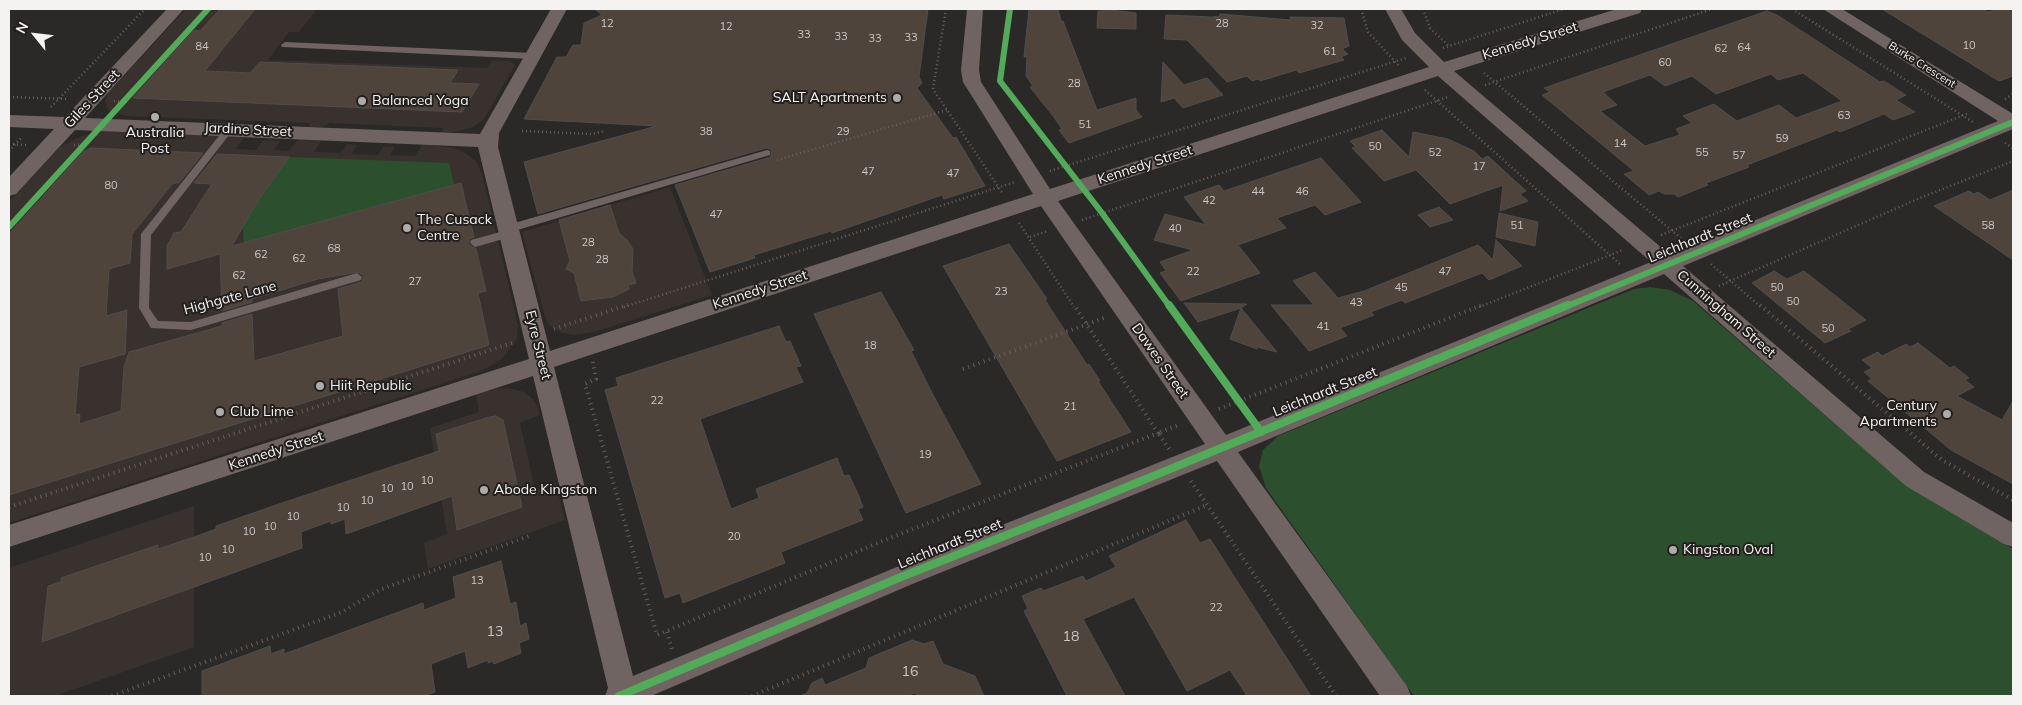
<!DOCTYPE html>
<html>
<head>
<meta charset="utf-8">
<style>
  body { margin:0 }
  #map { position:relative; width:2022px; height:705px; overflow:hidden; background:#2b2928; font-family:Mulish,sans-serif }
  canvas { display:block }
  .frame { position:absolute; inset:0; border:10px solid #f5f3f1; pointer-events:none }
  .north { position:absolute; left:10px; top:10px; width:50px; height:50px; -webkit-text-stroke:4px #231f1e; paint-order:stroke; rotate:299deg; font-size:14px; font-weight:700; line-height:20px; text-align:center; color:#f5f3f1 }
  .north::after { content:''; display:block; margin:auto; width:18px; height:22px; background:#f5f3f1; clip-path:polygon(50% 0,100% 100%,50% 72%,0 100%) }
</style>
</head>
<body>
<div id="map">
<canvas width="2022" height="705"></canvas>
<div class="frame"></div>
<div class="north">N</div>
</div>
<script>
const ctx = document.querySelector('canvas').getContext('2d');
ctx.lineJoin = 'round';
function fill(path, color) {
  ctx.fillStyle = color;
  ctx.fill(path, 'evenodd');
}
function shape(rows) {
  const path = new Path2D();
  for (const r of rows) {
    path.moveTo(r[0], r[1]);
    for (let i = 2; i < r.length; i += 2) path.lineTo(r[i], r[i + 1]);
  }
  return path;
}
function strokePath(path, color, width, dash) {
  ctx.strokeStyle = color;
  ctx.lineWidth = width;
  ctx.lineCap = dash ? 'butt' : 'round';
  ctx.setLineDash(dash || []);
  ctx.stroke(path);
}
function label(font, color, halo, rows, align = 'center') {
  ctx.font = font + ' Mulish,sans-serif';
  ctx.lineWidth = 4;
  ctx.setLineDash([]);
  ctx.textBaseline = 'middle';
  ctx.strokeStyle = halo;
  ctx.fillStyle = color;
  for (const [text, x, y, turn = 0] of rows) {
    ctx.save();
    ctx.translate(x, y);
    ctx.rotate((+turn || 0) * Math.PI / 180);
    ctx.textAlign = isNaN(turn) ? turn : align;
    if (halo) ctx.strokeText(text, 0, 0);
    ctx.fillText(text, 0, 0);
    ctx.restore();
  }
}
const built = shape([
  [186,9,317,9,299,32,289,32,268,60,487,68,492,60,510,61,515,65,484,119,473,127,454,132,441,133,443,128,329,123,322,127,310,127,309,123,126,116,109,111,105,101,108,93],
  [101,131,244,137,236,149,256,150,263,140,280,141,274,150,289,151,299,138,322,139,314,152,341,153,347,144,357,145,352,154,378,155,384,146,395,147,390,155,415,156,423,144,448,147,462,151,476,161,482,174,518,325,517,339,502,359,481,371,9,523,9,201,60,147,82,136],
  [670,187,712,295,594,332,573,335,561,332,549,325,545,317,522,232],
  [508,388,524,392,533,399,537,406,540,415,520,423,535,490,556,483,565,520,428,569,424,543,447,534,430,428,479,412,476,395,495,389],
  [194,506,194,647,55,696,9,696,9,568]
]);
const green = shape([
  [289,157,449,163,455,189,244,248,243,226,257,202],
  [1650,287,1670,290,1693,301,1887,469,1932,501,2013,549,2013,696,1414,696,1266,488,1259,466,1263,450,1278,436,1634,289]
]);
const building = shape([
  [220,9,255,9,205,71,250,73,260,62,458,70,450,83,479,84,462,112,133,98,194,30,200,31,220,9],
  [595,9,928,9,919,77,922,83,917,88,953,138,956,137,985,186,944,199,942,195,832,233,831,231,754,255,755,258,710,272,675,185,771,157,771,149,766,148,538,214,524,162,657,126,524,119,557,57,566,57,573,45,581,45,584,23,602,15,595,9],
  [1029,9,1058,9,1061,21,1063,21,1097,110,1136,98,1136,110,1142,117,1069,143,1059,130,1062,129,1053,116,1030,87,1033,86,1026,76,1027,57,1024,57,1029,9],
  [1103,9,1136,13,1136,29,1097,28,1098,11,1103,11,1103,9],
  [1882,9,1982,9,1988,12,1997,9,2013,9,2013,76,1999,81,1882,9],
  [1767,11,1777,15,1880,82,1884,81,1906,95,1896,100,1915,112,1893,120,1884,114,1840,132,1837,130,1747,165,1749,167,1706,183,1708,185,1678,197,1674,194,1664,194,1659,191,1649,195,1624,174,1634,171,1542,95,1550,92,1544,88,1767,11],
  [1803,73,1842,101,1796,118,1779,105,1737,121,1714,104,1683,116,1692,123,1676,129,1680,135,1645,146,1600,111,1617,105,1603,92,1650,75,1665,86,1692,76,1716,94,1771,74,1778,80,1803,73],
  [1220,14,1291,20,1290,17,1344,18,1349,46,1342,49,1348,54,1341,57,1344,60,1299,73,1296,70,1260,81,1258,79,1252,81,1247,76,1227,82,1187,40,1164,39,1166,15,1212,17,1220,16,1220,14],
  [1163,62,1184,85,1207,78,1223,95,1183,108,1174,98,1161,102,1163,62],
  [1382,130,1409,157,1413,132,1448,139,1474,151,1482,159,1488,156,1526,191,1520,194,1528,201,1500,211,1503,185,1450,204,1416,170,1384,181,1352,148,1356,147,1350,141,1382,130],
  [91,148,203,153,179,183,173,183,132,234,130,263,109,269,106,316,127,310,125,354,79,367,75,415,80,414,79,424,121,411,124,367,129,352,222,326,222,323,252,314,254,361,343,336,338,289,362,282,364,276,358,272,318,279,252,299,252,302,222,311,220,254,167,269,167,246,174,233,181,232,212,184,194,183,217,154,289,157,257,202,232,246,461,183,474,237,469,239,468,244,476,249,486,291,478,293,489,345,9,495,9,234,83,152,91,148],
  [1321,158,1361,202,1325,215,1315,205,1277,218,1286,228,1238,245,1260,273,1181,301,1160,273,1166,271,1160,262,1193,250,1154,240,1165,214,1206,225,1184,197,1219,185,1224,191,1321,158],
  [2013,190,2013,260,1934,206,1969,191,1974,194,1978,192,1990,200,2013,190],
  [610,205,619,233,627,240,633,249,632,271,636,283,628,285,629,289,613,297,581,301,574,273,566,269,570,261,559,220,610,205],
  [1439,207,1453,220,1430,227,1418,215,1439,207],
  [1499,213,1538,222,1535,246,1496,237,1499,213],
  [1496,240,1522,266,1489,280,1482,273,1405,303,1402,300,1371,312,1374,315,1340,328,1347,336,1309,351,1271,305,1314,305,1293,281,1315,272,1338,298,1364,291,1478,245,1493,260,1496,240],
  [1009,244,1047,299,1045,300,1087,365,1089,364,1100,381,1098,381,1131,432,1057,461,943,266,1009,244],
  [1774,271,1787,279,1804,271,1866,320,1848,329,1851,331,1825,343,1752,283,1774,271],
  [881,292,914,350,911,351,932,393,981,484,906,513,814,314,881,292],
  [1184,303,1247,304,1241,308,1277,352,1257,347,1257,349,1230,339,1241,308,1198,322,1184,303],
  [779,326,786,342,790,341,801,366,796,367,803,382,700,419,731,509,759,498,756,489,837,458,844,476,849,475,857,492,863,507,858,509,863,520,781,552,785,563,683,603,680,593,665,598,605,390,618,386,616,378,779,326],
  [1918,343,1950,368,1954,366,1969,378,1965,380,1974,387,1957,396,2002,420,2013,401,2013,484,1951,450,1868,381,1872,379,1864,372,1872,368,1862,360,1878,352,1882,356,1906,344,1910,347,1918,343],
  [496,416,503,420,522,507,457,530,452,496,346,534,345,519,331,524,331,521,301,532,302,548,42,642,48,586,61,582,61,578,158,545,158,549,194,537,216,529,216,526,279,504,439,451,436,434,489,417,496,416],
  [1186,520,1200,543,1210,539,1311,696,1247,696,1230,670,1187,691,1134,597,1083,619,1125,696,1067,696,1024,611,1028,609,1022,596,1041,588,1043,591,1083,576,1086,581,1116,567,1109,556,1186,520],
  [501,561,510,604,516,602,520,626,526,623,529,639,519,643,521,653,494,664,493,661,488,663,488,660,468,668,465,651,431,664,435,692,424,696,202,696,202,671,270,646,271,654,284,649,284,654,423,603,424,610,456,598,453,577,501,561],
  [912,640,924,644,933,641,943,664,975,676,984,696,921,696,914,693,908,696,800,696,807,693,812,683,822,678,825,685,866,668,869,658,912,640]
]);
const pathFar1 = shape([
  [946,9,933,89,1003,194],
  [1361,9,1368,32,1400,67],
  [1423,9,1430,28,1449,46],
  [1792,9,1973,122],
  [1443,48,1564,9],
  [1484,73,1682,239],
  [1485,85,1712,9],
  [1425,90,1620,264],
  [9,97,68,99],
  [2005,99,2013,94],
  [114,101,124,102],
  [51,107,145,9],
  [522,131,592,134,605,131],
  [2005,143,2013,148],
  [9,144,26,145],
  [74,145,84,144],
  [9,151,22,137],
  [777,160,947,110],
  [1050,171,1406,58],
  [1082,220,1448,97],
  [1019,223,1074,307],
  [1661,235,1969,113],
  [1030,237,1048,231],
  [1711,264,1761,307],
  [1719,286,1920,198,2013,161],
  [624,307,1015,182],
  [1479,307,1623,250]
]);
const path = shape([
  [1760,305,1942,460,2013,500],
  [554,329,628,305],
  [593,362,596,379,585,384,657,635,885,540,1158,433,1074,305],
  [963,369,1107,317],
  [1219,409,1482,305],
  [1169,449,1158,433,1181,424],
  [1191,481,1336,696],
  [9,507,515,342],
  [667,632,672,650],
  [112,696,342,612,379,590,532,535],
  [752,696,1207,505]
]);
const lane = shape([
  [285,42,533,53,537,56,533,59,282,47,281,45,285,42],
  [229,126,232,127,232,131,151,235,149,308,158,321,191,322,357,273,362,277,361,280,191,330,151,328,139,308,141,234,226,127,229,126],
  [767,150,770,151,770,155,514,231,514,236,510,237,475,247,470,243,471,240,504,231,504,226,767,150]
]);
const street = shape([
  [167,9,184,9,85,118,480,134,551,9,567,9,499,133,498,147,550,351,1033,194,963,82,961,70,967,9,983,9,979,70,981,82,1050,189,1429,67,1402,40,1385,9,1401,9,1415,33,1444,62,1617,9,1642,9,1640,13,1454,71,1670,255,1998,121,1823,9,1842,9,2013,114,2013,129,1683,266,1924,472,2013,523,2013,547,2004,544,1906,486,1664,274,1238,452,1407,686,1411,696,1380,696,1217,461,910,585,651,696,605,696,608,688,533,376,9,547,9,525,529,359,478,147,75,130,16,194,9,196,9,177,54,129,9,127,9,115,65,117,167,9],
  [1438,76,1651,262,1226,435,1058,201,1438,76],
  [1041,206,1205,444,892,569,633,676,554,367,1041,206]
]);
const cyclewayFar1 = shape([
  [1010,9,1000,81,1102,213,1170,307],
  [9,227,208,9],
  [1565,307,2013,122]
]);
const cycleway = shape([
  [1169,305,1261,432],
  [619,696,901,577,1095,500,1568,305]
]);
const markers = [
  [897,98,5,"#aeacab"],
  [362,101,5,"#aeacab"],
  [155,117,5,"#aeacab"],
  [407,228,5,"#aeacab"],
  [320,386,5,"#aeacab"],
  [220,412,5,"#aeacab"],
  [1947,414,5,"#aeacab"],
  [484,490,5,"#aeacab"],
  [1673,550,5,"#aeacab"]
];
const numberNames = [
  ["12",607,24],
  ["28",1222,24],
  ["32",1317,26],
  ["12",726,27],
  ["33",804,35],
  ["33",841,37],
  ["33",911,38],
  ["33",875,39],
  ["10",1969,46],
  ["84",202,47],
  ["64",1744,48],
  ["62",1721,49],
  ["61",1330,52],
  ["60",1665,63],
  ["28",1074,84],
  ["63",1844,116],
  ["51",1085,125],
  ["38",706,132],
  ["29",843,132],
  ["59",1782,139],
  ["14",1620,144],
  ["50",1375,147],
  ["52",1435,153],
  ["55",1702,153],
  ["57",1739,156],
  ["17",1479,167],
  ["47",868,172],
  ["47",953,174],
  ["80",111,186],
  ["44",1258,192],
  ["46",1302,192],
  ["42",1209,201],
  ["47",716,215],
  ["51",1517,226],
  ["58",1988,226],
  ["40",1175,229],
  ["28",588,243],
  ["68",334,249],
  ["62",261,255],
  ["62",299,259],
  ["28",602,260],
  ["22",1193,272],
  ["47",1445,272],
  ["62",239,276],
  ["27",415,282],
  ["45",1401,288],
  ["50",1777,288],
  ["23",1001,292],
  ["50",1793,302],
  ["43",1356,303],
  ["41",1323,327],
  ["50",1828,329],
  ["18",870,346],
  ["22",657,401],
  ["21",1070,407],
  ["19",925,455],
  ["10",427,481],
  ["10",407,487],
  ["10",387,489],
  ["10",367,501],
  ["10",343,508],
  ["10",293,517],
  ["10",270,527],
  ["10",249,532],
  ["20",734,537],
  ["10",228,550],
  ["10",205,558],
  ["13",477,581],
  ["22",1216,608]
];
const farStreetnames = [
  ["Burke Crescent",1922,65,32]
];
const streetNames = [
  ["Kennedy Street",1530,41,-17],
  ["Giles Street",92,99,-47],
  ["Jardine Street",248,130,3],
  ["Kennedy Street",1145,165,-18],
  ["Leichhardt Street",1700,238,-22],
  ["Kennedy Street",760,290,-18],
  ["Highgate Lane",230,298,-15],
  ["Cunningham Street",1726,314,41],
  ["Eyre Street",538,345,76],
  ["Dawes Street",1160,361,55],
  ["Leichhardt Street",1325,392,-22],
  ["Kennedy Street",276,451,-18],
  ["Leichhardt Street",950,544,-22]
];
const poiNames = [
  ["SALT Apartments",887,98,"right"],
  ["Balanced Yoga",372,101],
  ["Australia",155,133,"center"],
  ["Post",155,149,"center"],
  ["The Cusack",417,220],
  ["Centre",417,236],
  ["Hiit Republic",330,386],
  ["Century",1937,406,"right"],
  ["Apartments",1937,422,"right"],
  ["Club Lime",230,412],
  ["Abode Kingston",494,490],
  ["Kingston Oval",1683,550]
];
const nearNumbernames = [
  ["13",495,632],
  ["18",1071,637],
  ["16",910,672]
];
fill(built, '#39312d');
fill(green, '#2c502d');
fill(building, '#4e443c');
strokePath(building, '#4f4d4c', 1);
strokePath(pathFar1, '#665f5d', 2.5, [1, 3]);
strokePath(path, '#665f5d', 4, [1, 4.5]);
fill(lane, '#706463');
fill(street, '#706463');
strokePath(cyclewayFar1, '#51ab58', 6);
strokePath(cycleway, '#51ab58', 8);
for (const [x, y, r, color] of markers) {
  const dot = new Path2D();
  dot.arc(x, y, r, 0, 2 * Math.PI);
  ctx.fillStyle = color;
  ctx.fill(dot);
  strokePath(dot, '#231f1e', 2);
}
label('11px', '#cbc7c4', null, numberNames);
label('11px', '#f5f3f1', '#231f1e', farStreetnames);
label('14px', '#f5f3f1', '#231f1e', streetNames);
label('14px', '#f5f3f1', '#231f1e', poiNames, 'left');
label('14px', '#cbc7c4', null, nearNumbernames);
</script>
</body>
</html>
